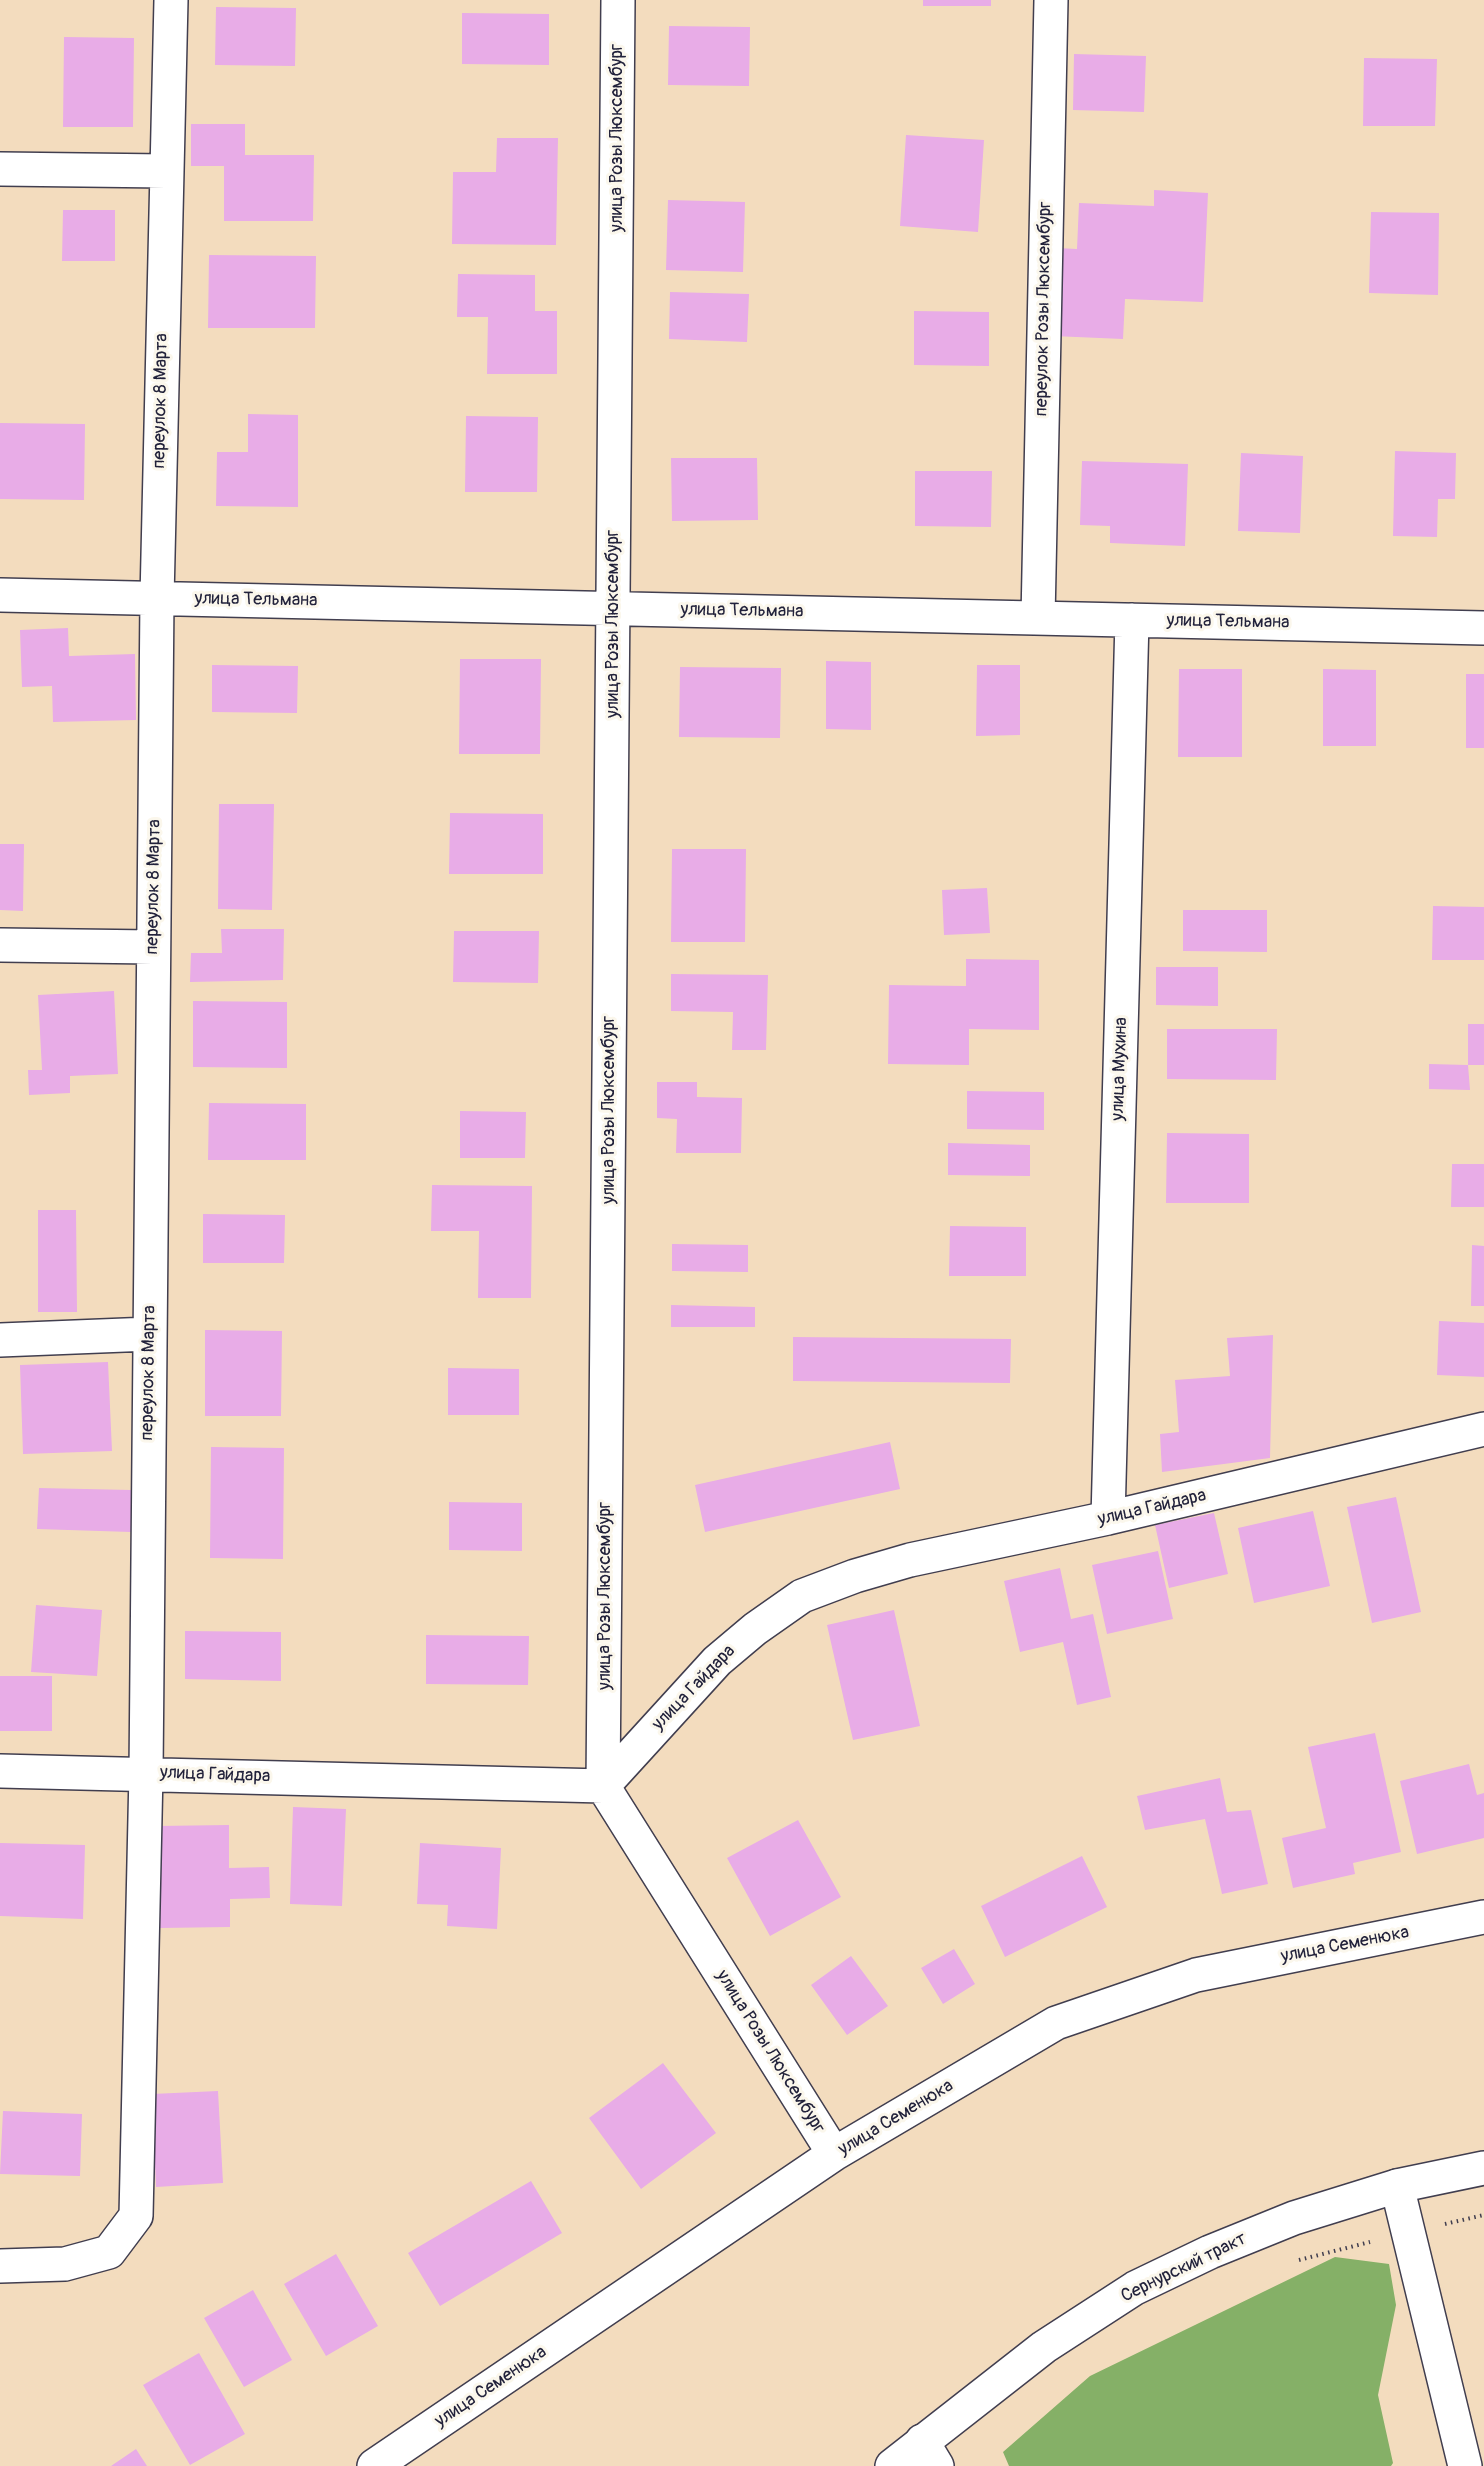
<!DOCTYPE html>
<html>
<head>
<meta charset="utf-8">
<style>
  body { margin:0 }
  canvas { display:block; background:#f3dcbe }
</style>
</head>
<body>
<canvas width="1484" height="2466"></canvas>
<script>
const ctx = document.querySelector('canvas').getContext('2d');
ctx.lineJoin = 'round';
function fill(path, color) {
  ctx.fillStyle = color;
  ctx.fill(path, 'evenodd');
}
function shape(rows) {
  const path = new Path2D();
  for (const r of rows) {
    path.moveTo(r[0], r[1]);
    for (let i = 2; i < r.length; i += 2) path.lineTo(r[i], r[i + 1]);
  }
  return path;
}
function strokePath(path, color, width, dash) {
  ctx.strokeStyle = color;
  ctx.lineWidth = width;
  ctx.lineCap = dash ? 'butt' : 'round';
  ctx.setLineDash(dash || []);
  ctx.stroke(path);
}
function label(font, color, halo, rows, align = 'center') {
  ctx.font = font + ' Pangolin,sans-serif';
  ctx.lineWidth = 6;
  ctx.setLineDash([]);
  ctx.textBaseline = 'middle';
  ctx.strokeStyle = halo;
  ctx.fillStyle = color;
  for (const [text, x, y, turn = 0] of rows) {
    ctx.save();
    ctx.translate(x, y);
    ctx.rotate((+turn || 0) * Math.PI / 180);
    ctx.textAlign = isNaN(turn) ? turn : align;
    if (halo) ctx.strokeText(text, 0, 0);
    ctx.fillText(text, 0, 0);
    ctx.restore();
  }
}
const forest = shape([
  [1335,2257,1389,2264,1396,2305,1378,2395,1393,2463,1391,2466,1009,2466,1003,2452,1090,2376]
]);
const building = shape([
  [923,0,991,0,991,6,923,6],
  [216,7,296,8,295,66,215,65],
  [462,13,549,14,549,65,462,64],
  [669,26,750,27,749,86,668,85],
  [64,37,134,38,133,127,63,127],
  [1074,54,1146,56,1144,112,1073,110],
  [1364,58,1437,59,1435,126,1363,126],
  [191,124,245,124,245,155,314,155,313,221,224,221,224,166,191,166],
  [906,135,984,140,978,232,900,226],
  [497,138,558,138,556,245,452,244,453,172,496,172],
  [1154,190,1208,193,1203,302,1125,299,1123,339,1053,336,1057,248,1077,249,1079,203,1154,206],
  [668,200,745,202,743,272,666,270],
  [63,210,115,210,115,261,62,261],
  [1371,212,1439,213,1438,295,1369,293],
  [209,255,316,256,315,328,208,328],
  [458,274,535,275,535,311,557,311,557,374,487,374,488,317,457,317],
  [670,292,749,294,747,342,669,339],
  [914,311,989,312,989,366,914,365],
  [248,414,298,415,298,507,216,506,217,452,248,452],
  [466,416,538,417,537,492,465,492],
  [0,423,85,424,84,500,0,499],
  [1395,451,1456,453,1455,499,1438,499,1437,537,1393,536],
  [1241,453,1303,456,1300,533,1238,531],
  [671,458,757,458,758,520,672,521],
  [1082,461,1188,464,1185,546,1110,543,1110,526,1080,525],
  [915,471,992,471,991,527,915,526],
  [68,628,69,656,135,654,136,720,53,722,52,686,22,687,20,630],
  [460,659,541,659,540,754,459,754],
  [826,661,871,662,871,730,826,729],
  [212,665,298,666,297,713,212,712],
  [977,665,1020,665,1020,735,976,736],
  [680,667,781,668,780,738,679,737],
  [1179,669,1242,669,1242,757,1178,757],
  [1323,669,1376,670,1376,746,1323,746],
  [1466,674,1484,674,1484,748,1466,748],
  [219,804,274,804,272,910,218,909],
  [450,813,543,814,543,874,449,874],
  [0,844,24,844,23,911,0,910],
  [672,849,746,849,745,942,671,942],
  [987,888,990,933,944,935,942,890],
  [1433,906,1484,907,1484,960,1432,960],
  [1183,910,1267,910,1267,952,1183,951],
  [221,929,284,929,283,980,190,982,191,953,222,953],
  [454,931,539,931,538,983,453,982],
  [966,959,1039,960,1039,1030,969,1029,969,1065,888,1064,889,985,966,986],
  [1156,967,1218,967,1218,1006,1156,1005],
  [671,974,768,975,766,1050,732,1050,733,1012,671,1011],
  [114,991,118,1074,70,1076,70,1093,29,1095,28,1070,42,1070,38,995],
  [193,1001,287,1002,287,1068,193,1067],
  [1468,1024,1484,1024,1484,1065,1468,1065,1470,1090,1429,1089,1429,1064,1468,1065],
  [1167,1029,1277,1029,1276,1080,1167,1079],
  [657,1082,697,1082,697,1097,742,1098,741,1153,676,1153,677,1119,657,1118],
  [967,1091,1044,1092,1044,1130,967,1129],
  [209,1103,306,1104,306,1160,208,1160],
  [460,1111,526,1112,525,1158,460,1158],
  [1167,1133,1249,1134,1249,1203,1166,1203],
  [948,1143,1030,1145,1030,1176,948,1175],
  [1452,1164,1484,1164,1484,1207,1451,1207],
  [432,1185,532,1186,531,1298,478,1298,479,1231,431,1231],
  [38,1210,76,1210,77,1312,38,1312],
  [203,1214,285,1215,284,1263,203,1263],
  [950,1226,1026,1227,1026,1276,949,1276],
  [672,1244,748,1245,748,1272,672,1271],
  [1472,1245,1484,1246,1484,1306,1471,1306],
  [671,1305,755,1307,755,1327,671,1327],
  [1439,1321,1484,1323,1484,1377,1437,1375],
  [205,1330,282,1331,281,1416,205,1416],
  [1273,1335,1270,1458,1162,1472,1160,1434,1179,1432,1175,1380,1230,1376,1227,1338],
  [793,1337,1011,1339,1010,1383,793,1381],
  [108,1362,112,1451,23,1454,20,1365],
  [448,1368,519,1369,519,1415,448,1415],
  [890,1442,900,1489,705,1532,695,1485],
  [211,1447,284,1448,283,1559,210,1558],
  [39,1488,132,1490,131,1532,37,1529],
  [1396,1497,1421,1612,1372,1623,1347,1507],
  [449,1502,522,1503,522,1551,449,1550],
  [1313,1511,1330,1586,1254,1603,1238,1528],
  [1214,1513,1228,1574,1169,1588,1155,1525],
  [1158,1551,1173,1619,1107,1634,1092,1565],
  [1060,1568,1071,1619,1093,1614,1111,1697,1077,1705,1063,1642,1020,1652,1004,1581],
  [36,1605,102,1610,97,1676,31,1672],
  [894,1610,920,1726,853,1740,827,1625],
  [185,1631,281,1632,281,1681,185,1679],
  [426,1635,529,1636,528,1685,426,1684],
  [0,1676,52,1676,52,1731,0,1731],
  [1375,1733,1401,1852,1353,1863,1355,1874,1293,1888,1282,1838,1326,1828,1308,1747],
  [1469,1764,1477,1795,1484,1793,1484,1838,1417,1854,1400,1781],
  [1220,1778,1227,1812,1251,1810,1268,1884,1222,1894,1205,1819,1145,1830,1137,1796],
  [293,1807,346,1809,342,1906,290,1904],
  [798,1820,841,1897,770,1936,727,1858],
  [229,1825,229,1868,269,1867,270,1898,230,1899,230,1927,159,1928,157,1826],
  [0,1843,85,1845,83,1919,0,1916],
  [420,1843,501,1848,497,1929,447,1926,448,1905,417,1904],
  [1082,1856,1107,1907,1005,1957,981,1906],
  [954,1949,975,1984,943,2004,921,1968],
  [851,1956,888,2006,847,2035,811,1985],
  [663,2063,716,2133,641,2189,589,2118],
  [218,2091,223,2183,156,2187,152,2094],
  [3,2111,82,2114,80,2176,0,2174],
  [531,2181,562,2233,440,2306,408,2253],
  [336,2254,378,2326,326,2356,284,2284],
  [253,2290,292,2360,244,2387,204,2318],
  [199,2353,245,2434,190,2465,143,2385],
  [136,2449,147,2466,111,2466]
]);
const path = shape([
  [1445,2224,1484,2215],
  [1299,2260,1370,2242]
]);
const minor = shape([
  [618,0,603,1786,834,2154],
  [0,169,166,171],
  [0,595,1484,628],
  [1038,618,1051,0],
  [0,945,153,947],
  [0,1340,150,1334],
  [1108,1518,1132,620],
  [0,1771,603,1786,717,1661,755,1629,802,1596,855,1576,910,1560,1108,1518,1484,1429],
  [1397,2186,1465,2466],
  [0,2266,65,2264,109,2252,136,2216,146,1773,157,598,171,0],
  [922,2441,937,2466],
  [374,2466,834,2154,1056,2023,1196,1975,1484,1917]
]);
const major = shape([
  [892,2466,1044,2347,1135,2288,1210,2252,1294,2218,1397,2186,1484,2168]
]);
const streetNames = [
  ["улица Розы Люксембург",617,138,-90],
  ["переулок Розы Люксембург",1044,309,-89],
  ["переулок 8 Марта",161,401,-89],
  ["улица Тельмана",256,600,1],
  ["улица Тельмана",742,611,1],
  ["улица Тельмана",1228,622,1],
  ["улица Розы Люксембург",613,624,-90],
  ["переулок 8 Марта",154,887,-89],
  ["улица Мухина",1120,1069,-88],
  ["улица Розы Люксембург",609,1110,-90],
  ["переулок 8 Марта",149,1373,-89],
  ["улица Гайдара",1152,1508,-13],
  ["улица Розы Люксембург",605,1596,-90],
  ["улица Гайдара",694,1688,-46],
  ["улица Гайдара",215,1775,2],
  ["улица Семенюка",1345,1945,-11],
  ["улица Розы Люксембург",770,2052,58],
  ["улица Семенюка",896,2118,-31],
  ["Сернурский тракт",1184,2268,-26],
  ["улица Семенюка",491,2387,-34]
];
fill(forest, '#85b067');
fill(building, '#e8ace7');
strokePath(minor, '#413e4f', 36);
strokePath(major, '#413e4f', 36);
strokePath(path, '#413e4f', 4, [1.5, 4.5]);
strokePath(minor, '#fff', 33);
strokePath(major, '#fff', 33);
label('18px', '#22223b', '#fbf7ec', streetNames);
</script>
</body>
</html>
